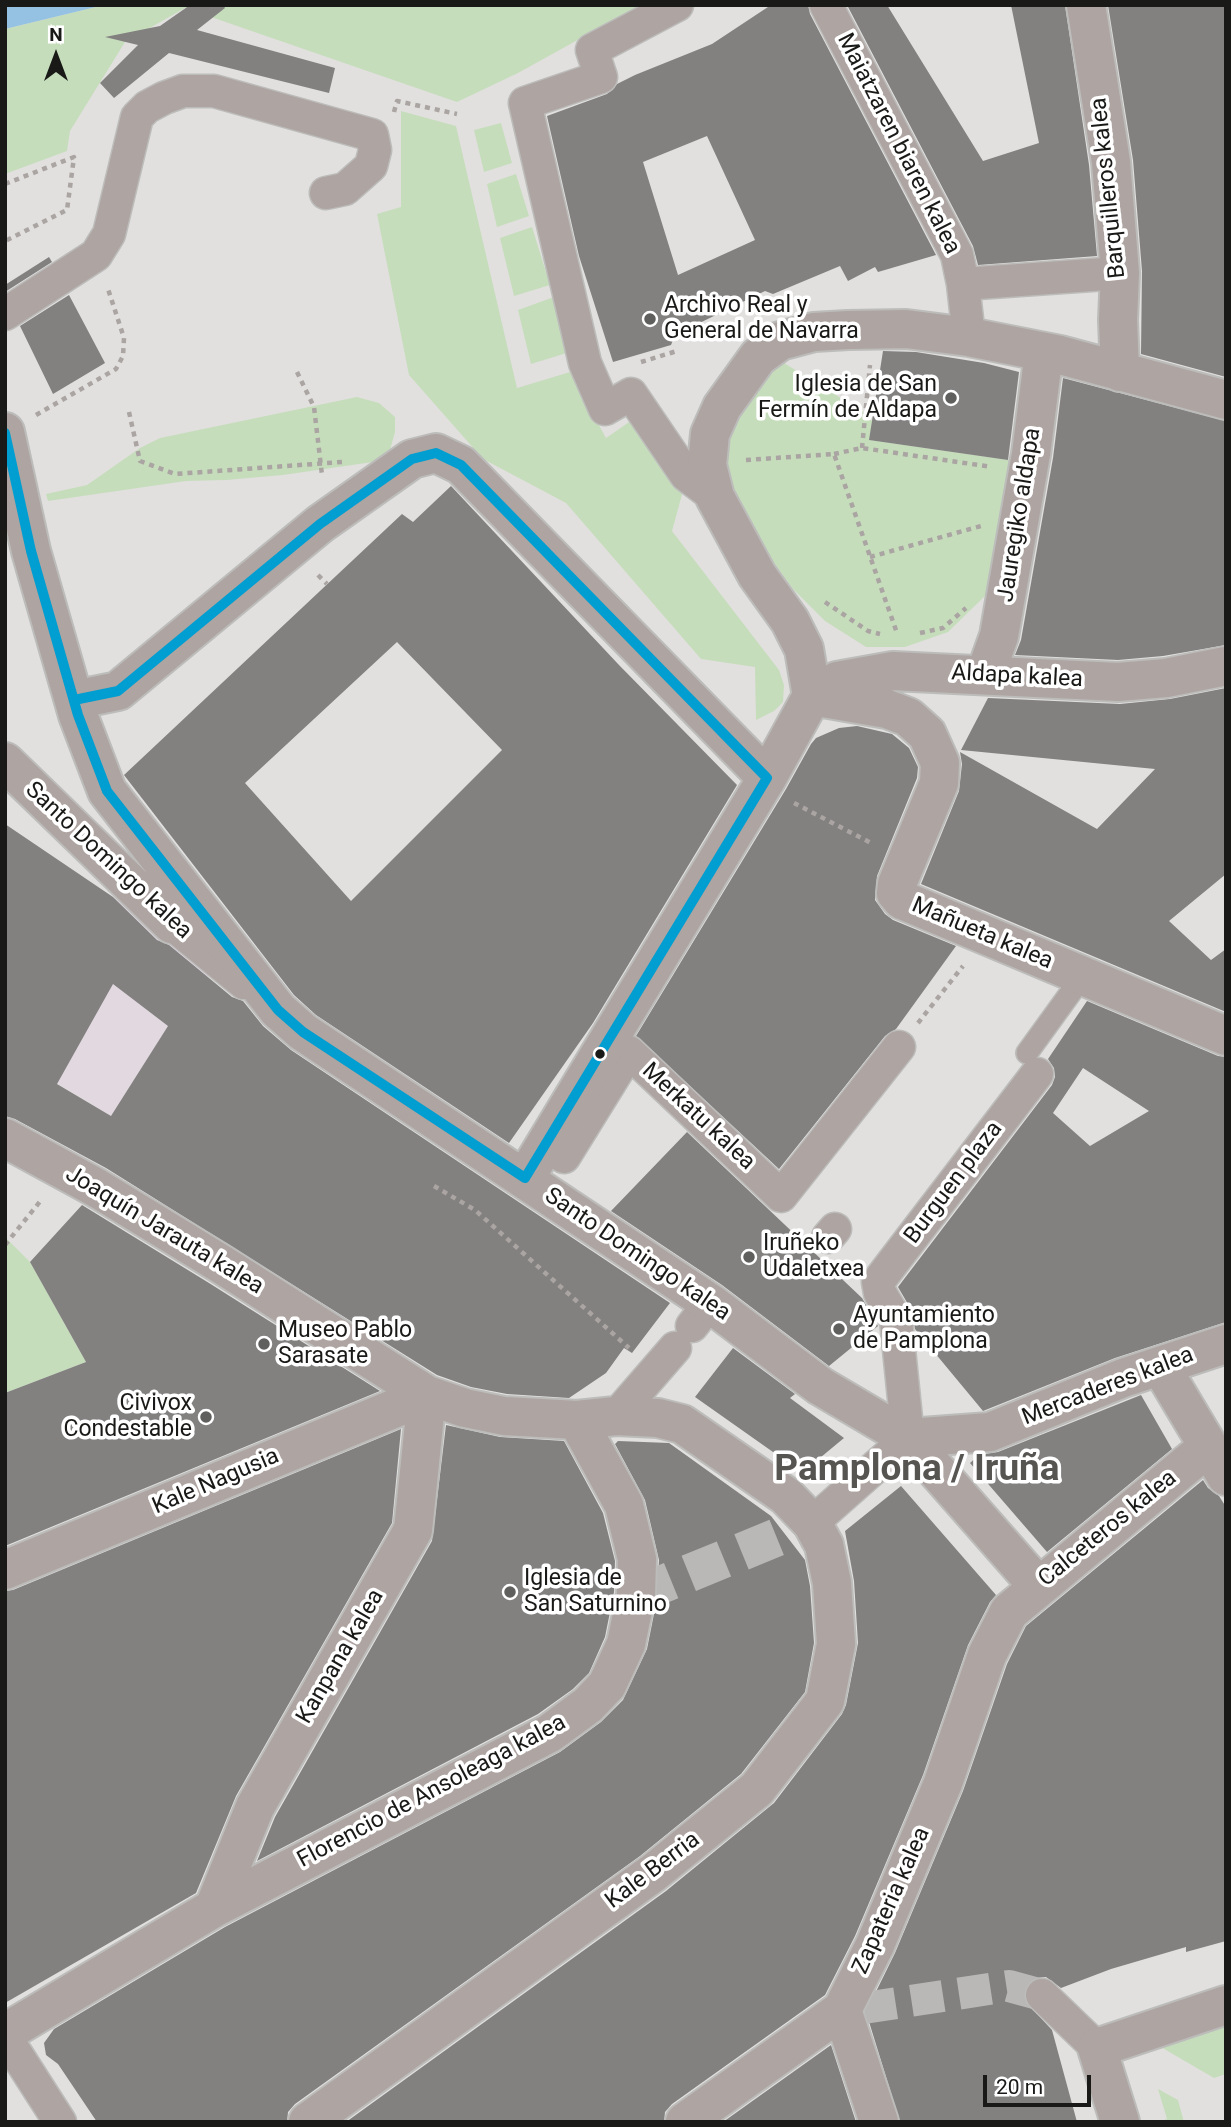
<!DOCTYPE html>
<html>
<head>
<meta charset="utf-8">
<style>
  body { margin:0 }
  #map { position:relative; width:1231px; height:2127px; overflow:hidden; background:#e1e0de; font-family:Roboto,sans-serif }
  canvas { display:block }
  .frame { position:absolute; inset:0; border:7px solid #191917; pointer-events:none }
  .north { position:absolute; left:21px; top:21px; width:70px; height:70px; -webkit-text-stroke:5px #fff; paint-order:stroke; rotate:0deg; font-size:19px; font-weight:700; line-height:28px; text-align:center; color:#191917 }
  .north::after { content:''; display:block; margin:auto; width:24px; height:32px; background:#191917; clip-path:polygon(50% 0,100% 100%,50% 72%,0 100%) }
  .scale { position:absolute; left:983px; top:2075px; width:108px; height:32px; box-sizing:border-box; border:4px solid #191917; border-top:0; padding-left:9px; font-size:21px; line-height:24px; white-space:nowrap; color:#191917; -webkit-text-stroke:5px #fff; paint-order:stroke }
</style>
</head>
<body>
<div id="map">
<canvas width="1231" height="2127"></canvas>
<div class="frame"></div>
<div class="north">N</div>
<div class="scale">20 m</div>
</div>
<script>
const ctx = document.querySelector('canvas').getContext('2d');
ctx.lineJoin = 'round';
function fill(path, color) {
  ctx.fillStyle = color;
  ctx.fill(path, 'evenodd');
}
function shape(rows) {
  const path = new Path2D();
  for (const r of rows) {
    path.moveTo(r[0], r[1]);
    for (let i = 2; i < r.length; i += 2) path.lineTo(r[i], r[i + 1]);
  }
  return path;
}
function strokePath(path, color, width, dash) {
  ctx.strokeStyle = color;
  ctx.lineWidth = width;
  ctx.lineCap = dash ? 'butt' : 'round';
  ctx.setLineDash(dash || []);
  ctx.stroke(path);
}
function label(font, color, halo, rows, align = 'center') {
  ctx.font = font + ' Roboto,sans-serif';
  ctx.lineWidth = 7;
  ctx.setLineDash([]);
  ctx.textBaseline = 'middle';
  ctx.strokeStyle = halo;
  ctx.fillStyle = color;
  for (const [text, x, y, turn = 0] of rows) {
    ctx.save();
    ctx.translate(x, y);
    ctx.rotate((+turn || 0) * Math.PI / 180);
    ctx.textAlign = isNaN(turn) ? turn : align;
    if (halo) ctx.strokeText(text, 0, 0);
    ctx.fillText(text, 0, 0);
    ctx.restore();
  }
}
const education = shape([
  [5,824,148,921,213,971,168,1026,113,1117,5,1052]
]);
const green = shape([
  [104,5,641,5,518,73,457,102,185,8,125,42,70,131,67,151,5,174,5,29],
  [401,111,456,126,517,388,570,372,606,438,635,418,683,491,672,531,779,670,784,685,783,702,774,711,756,720,755,667,701,659,566,503,483,459,409,375,377,214,401,207],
  [501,123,512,163,484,172,474,130],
  [516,174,529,216,497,227,487,184],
  [532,227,550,285,514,296,500,238],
  [554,297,570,352,531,364,518,310],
  [776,358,865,413,872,421,870,440,1016,461,999,560,986,595,948,632,905,647,866,647,825,621,793,589,753,534,731,497,724,468,727,435],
  [357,397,379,403,395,417,395,432,390,450,380,461,283,475,226,480,186,481,48,501,46,494,87,485,140,448,160,438],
  [5,1237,30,1262,86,1362,5,1393],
  [1226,2025,1226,2074,1214,2078,1159,2046],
  [1158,2089,1178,2100,1184,2122,1158,2122,1167,2119]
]);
const water = shape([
  [5,5,104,5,5,29]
]);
const building = shape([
  [190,5,223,5,225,8,197,30,335,68,329,93,169,53,114,98,100,83,138,45,105,37,160,26],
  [771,5,808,5,810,14,936,255,878,272,875,267,848,281,840,266,773,294,765,291,675,335,671,345,613,362,579,256,547,116,607,94,617,84,635,75,712,44],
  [707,136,755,240,678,275,643,162],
  [847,5,887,5,983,161,1039,143,1011,5,1065,5,1089,165,1097,256,978,265,973,246],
  [1108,5,1226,5,1226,377,1141,354,1142,271,1133,160],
  [49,257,52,262,5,292,5,285],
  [69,295,105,363,53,394,20,326],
  [883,351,916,352,984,363,1019,372,1008,460,869,440],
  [1063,378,1226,421,1226,645,1163,656,1118,660,1015,655,1021,640,1053,458],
  [451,486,619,665,737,785,593,1023,509,1143,316,1015,294,995,124,775,402,514,413,522],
  [397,642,502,750,351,901,245,783],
  [1226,688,1226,874,1169,921,1211,960,1226,949,1226,1012,921,884,959,791,962,764,960,752,1097,829,1155,769,961,750,988,698,1120,704,1170,699],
  [857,726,892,734,909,748,918,767,917,778,877,876,875,900,885,914,893,920,956,946,896,1029,885,1036,779,1169,636,1036,786,789,811,744,816,738,839,728],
  [5,824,113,897,157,940,169,945,232,997,243,1001,263,1026,291,1050,670,1303,632,1353,624,1348,606,1373,569,1398,507,1394,471,1387,437,1375,106,1168,15,1119,5,1116],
  [113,984,168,1026,111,1116,57,1084],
  [1087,1001,1218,1056,1226,1057,1226,1322,1115,1358,983,1411,915,1329,912,1311,898,1287,1052,1085,1055,1077,1054,1068,1048,1059],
  [1083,1068,1149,1111,1090,1146,1053,1113],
  [687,1132,862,1298,878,1326,829,1366,722,1285,611,1211],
  [82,1205,209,1283,380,1391,5,1546,5,1393,86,1362,30,1262],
  [733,1348,795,1394,790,1398,844,1438,809,1467,790,1464,695,1397],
  [1141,1395,1172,1449,1047,1552,970,1463,979,1455,998,1452],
  [446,1425,500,1437,564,1441,603,1513,615,1561,614,1592,605,1637,589,1673,573,1689,538,1714,257,1861,275,1817,432,1541],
  [401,1429,392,1523,236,1796,196,1893,5,2003,5,1591,13,1590],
  [618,1441,669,1443,771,1516,805,1560,810,1586,814,1643,805,1692,741,1774,640,1856,295,2104,288,2112,287,2122,97,2122,58,2064,46,2055,44,2043,54,2029,225,1927,560,1752,601,1722,623,1700,647,1649,657,1599,659,1560,645,1500,615,1444],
  [1203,1480,1208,1488,1219,1496,1226,1507,1226,1941,1186,1952,1186,1947,1111,1969,1061,1988,1046,1977,1036,1978,1028,1983,1024,1991,1025,2001,1052,2030,1077,2122,900,2122,866,2012,895,1953,963,1791,1007,1664,1026,1626],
  [901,1486,996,1595,990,1602,968,1645,923,1775,855,1936,825,1995,672,2104,665,2112,664,2122,346,2122,666,1891,774,1803,842,1714,846,1705,858,1643,854,1581,845,1531],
  [831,2045,856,2122,723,2122]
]);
const pedestrianTunnel = shape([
  [864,2008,1009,1986,1042,1995]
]);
const minorTunnel = shape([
  [636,1595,812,1523]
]);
const path = shape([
  [394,112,397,101,457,114],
  [5,184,74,157,67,210,5,241],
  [641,362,677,351],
  [297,372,314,407,322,475],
  [129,412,140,461,175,474,342,462],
  [36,415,116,369,123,356,124,338,108,289],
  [862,448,870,365],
  [834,454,862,448,992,467],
  [746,460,834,454,897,633],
  [870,557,981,526],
  [318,575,327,584],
  [825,602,868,631,880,634],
  [920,633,943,628,966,608],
  [794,803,873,844],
  [918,1023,963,966],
  [434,1186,475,1210,629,1348],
  [5,1245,42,1199]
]);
const service = shape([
  [1027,1053,1082,977]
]);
const pedestrian = shape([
  [677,5,592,50,601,77,525,103,585,363,605,409,631,394,686,475,715,497],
  [826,5,957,255,963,284],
  [5,314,96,255,109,234,137,117,147,107,164,98,183,91,214,91,372,135,375,150,371,166,345,189,326,193],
  [969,337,963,284,1120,273],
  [172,924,244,983],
  [546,1144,564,1157,629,1052,781,1196,899,1047],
  [828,1237,835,1229],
  [692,1326,710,1303],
  [616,1416,675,1348],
  [812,1523,908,1438,896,1320,880,1293,878,1282,1037,1074],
  [1042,1995,1097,2048],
  [5,2036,60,2122]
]);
const minor = shape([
  [1086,5,1111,162,1120,273,1118,320,1120,372],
  [5,432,31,551,78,715,107,791,278,1010,303,1032,710,1303,820,1386,908,1438,1038,1586],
  [985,675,999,636,1031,454,1044,352],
  [812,696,804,649,790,621,757,575,715,497,707,465,710,434,722,407,758,357,780,341,814,332,848,330,906,329,969,337,1060,355,1226,400],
  [812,696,887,709,908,717,927,734,940,763,939,783,897,884,896,893,902,900,1226,1036],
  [812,696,837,681,893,671,1118,682,1166,678,1226,666],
  [74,700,118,691,320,524,412,459,436,453,461,465,767,778,525,1178],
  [5,762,172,924],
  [767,778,812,696],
  [5,1138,95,1187,221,1264,427,1395,465,1408,504,1416,577,1420,616,1416,658,1418,682,1424,786,1496,812,1523,824,1545,832,1583,836,1644,825,1701,757,1789,653,1873,308,2122],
  [1161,1367,1226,1476],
  [908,1438,990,1432,1123,1378,1226,1344],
  [5,1570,427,1395],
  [214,1908,255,1807,413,1530,427,1395],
  [842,2010,879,2122],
  [5,2033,214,1908,550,1733,588,1705,607,1685,626,1644,636,1595,637,1559,624,1505,577,1420],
  [685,2122,842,2010,875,1945,943,1783,987,1655,1009,1612,1208,1447],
  [1120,2122,1097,2048,1226,2005]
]);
const bus1 = shape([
  [5,433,31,551,78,715,107,791,278,1010,303,1032,525,1178],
  [74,700,118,691,320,524,412,459,436,453,461,465,767,778,525,1178]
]);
const markers = [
  [650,319,7,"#5f5f5d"],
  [951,398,7,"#5f5f5d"],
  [600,1054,6,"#191917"],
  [749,1257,7,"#5f5f5d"],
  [839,1329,7,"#5f5f5d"],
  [264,1344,7,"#5f5f5d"],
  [206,1417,7,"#5f5f5d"],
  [510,1592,7,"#5f5f5d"]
];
const streetNames = [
  ["Maiatzaren biaren kalea",898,144,63],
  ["Barquilleros kalea",1109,188,-96],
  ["Jauregiko aldapa",1020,515,-81],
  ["Aldapa kalea",1017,677,3],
  ["Santo Domingo kalea",108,861,43],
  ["Mañueta kalea",982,934,23],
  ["Merkatu kalea",698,1117,43],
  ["Burguen plaza",954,1183,-53],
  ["Joaquín Jarauta kalea",164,1231,31],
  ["Santo Domingo kalea",637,1255,34],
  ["Mercaderes kalea",1108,1387,-21],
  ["Kale Nagusia",216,1482,-23],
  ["Calceteros kalea",1108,1529,-39],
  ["Kanpana kalea",341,1657,-60],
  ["Florencio de Ansoleaga kalea",432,1792,-28],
  ["Kale Berria",653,1871,-37],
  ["Zapateria kalea",892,1901,-66]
];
const poiNames = [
  ["Archivo Real y",664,306],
  ["General de Navarra",664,332],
  ["Iglesia de San",937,385,"right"],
  ["Fermín de Aldapa",937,411,"right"],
  ["Iruñeko",763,1244],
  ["Udaletxea",763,1270],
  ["Ayuntamiento",853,1316],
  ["de Pamplona",853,1342],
  ["Museo Pablo",278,1331],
  ["Sarasate",278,1357],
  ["Civivox",192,1404,"right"],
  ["Condestable",192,1430,"right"],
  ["Iglesia de",524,1579],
  ["San Saturnino",524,1605]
];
const townNames = [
  ["Pamplona / Iruña",917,1471]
];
fill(education, '#e2d8e0');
fill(green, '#c6ddbc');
fill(water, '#95c2e2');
fill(building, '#828180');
strokePath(pedestrianTunnel, '#b9b8b6', 32, [32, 16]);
strokePath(minorTunnel, '#b9b8b6', 38, [38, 19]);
strokePath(service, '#bcbcbb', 24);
strokePath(pedestrian, '#bcbcbb', 35);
strokePath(minor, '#bcbcbb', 42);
strokePath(path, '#aaa4a2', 4.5, [5, 5]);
strokePath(service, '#aea4a1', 21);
strokePath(pedestrian, '#aea4a1', 32);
strokePath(minor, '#aea4a1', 38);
strokePath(bus1, '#019ed1', 10);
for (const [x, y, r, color] of markers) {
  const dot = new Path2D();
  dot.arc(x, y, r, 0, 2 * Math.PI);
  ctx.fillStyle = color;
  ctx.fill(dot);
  strokePath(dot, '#fff', 2.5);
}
label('23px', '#191917', '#fff', streetNames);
label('23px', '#191917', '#fff', poiNames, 'left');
label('bold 37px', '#575552', '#fff', townNames);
</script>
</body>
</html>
